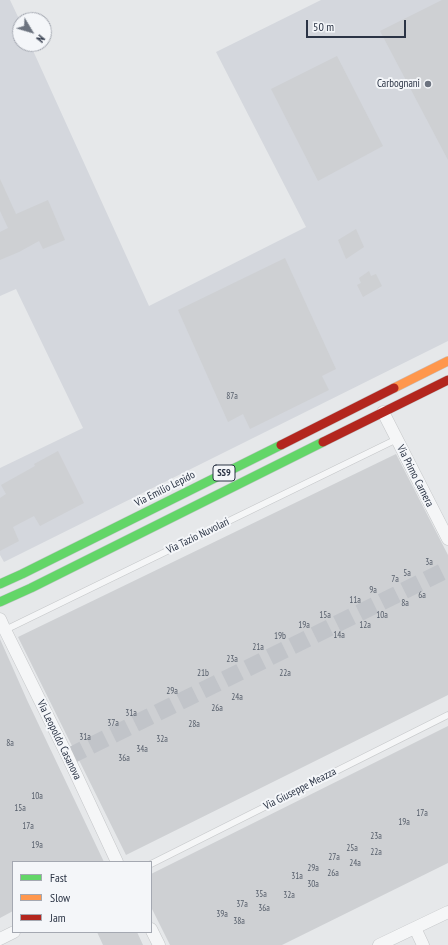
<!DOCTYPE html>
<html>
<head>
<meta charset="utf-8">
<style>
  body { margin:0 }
  #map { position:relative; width:448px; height:945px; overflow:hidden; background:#e6e8ea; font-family:"PT Sans Narrow",sans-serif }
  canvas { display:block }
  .legend { position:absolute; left:12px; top:861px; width:140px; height:72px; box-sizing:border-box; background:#f4f6f9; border:1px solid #a4a8b1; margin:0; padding:5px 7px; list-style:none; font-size:12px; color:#2b3445 }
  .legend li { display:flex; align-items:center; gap:8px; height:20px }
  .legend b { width:20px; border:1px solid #a4a8b1 }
  .north { position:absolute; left:12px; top:12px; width:40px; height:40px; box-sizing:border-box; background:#f4f6f9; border:1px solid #a4a8b1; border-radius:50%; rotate:128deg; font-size:11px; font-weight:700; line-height:16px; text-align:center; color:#2b3445 }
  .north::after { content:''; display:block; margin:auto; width:14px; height:18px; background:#6c737f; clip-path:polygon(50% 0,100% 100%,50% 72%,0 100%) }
  .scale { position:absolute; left:306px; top:20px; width:100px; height:18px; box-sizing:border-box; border:2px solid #2b3445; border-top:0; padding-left:5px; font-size:12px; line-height:14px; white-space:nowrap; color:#2b3445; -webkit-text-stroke:3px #f4f6f9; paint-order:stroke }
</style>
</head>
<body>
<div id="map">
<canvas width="448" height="945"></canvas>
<ul class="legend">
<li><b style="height:5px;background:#63d668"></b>Fast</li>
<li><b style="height:5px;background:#ff974d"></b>Slow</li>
<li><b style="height:5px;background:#b3261e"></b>Jam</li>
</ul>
<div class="north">N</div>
<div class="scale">50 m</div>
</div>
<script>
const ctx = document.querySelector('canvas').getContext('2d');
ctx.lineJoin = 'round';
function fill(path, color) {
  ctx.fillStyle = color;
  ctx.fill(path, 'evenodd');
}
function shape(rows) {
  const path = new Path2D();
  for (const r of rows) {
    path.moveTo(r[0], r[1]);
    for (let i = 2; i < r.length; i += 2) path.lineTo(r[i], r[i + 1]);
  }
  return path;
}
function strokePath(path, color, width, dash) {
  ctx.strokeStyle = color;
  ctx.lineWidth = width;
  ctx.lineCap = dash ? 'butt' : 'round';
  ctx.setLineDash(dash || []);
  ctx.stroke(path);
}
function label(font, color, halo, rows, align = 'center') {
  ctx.font = font + ' "PT Sans Narrow",sans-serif';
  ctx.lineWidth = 4;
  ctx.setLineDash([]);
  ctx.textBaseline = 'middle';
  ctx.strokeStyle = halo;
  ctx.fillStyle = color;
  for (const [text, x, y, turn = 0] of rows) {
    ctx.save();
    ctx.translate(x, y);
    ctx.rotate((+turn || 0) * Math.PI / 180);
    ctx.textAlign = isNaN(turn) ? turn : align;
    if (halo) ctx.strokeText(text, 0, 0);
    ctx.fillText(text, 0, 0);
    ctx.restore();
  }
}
const built = shape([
  [0,0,10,0,20,21,20,44,30,44,149,306,306,227,216,52,321,0,448,0,448,341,4,562,0,555,0,468,83,428,16,289,0,296]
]);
const building = shape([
  [442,0,448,0,448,160,380,31],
  [337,56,383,146,318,181,271,89],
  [0,179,16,214,48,200,65,240,43,249,39,241,19,252,0,260,0,232,8,228,0,211],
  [356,229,364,247,346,259,338,240],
  [285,258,336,369,322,376,329,390,250,429,243,414,228,422,178,310],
  [369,271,371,276,376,274,382,286,363,297,357,285,361,283,359,278],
  [58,451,84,503,40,526,34,516,13,527,19,541,0,551,0,498,6,494,1,485,35,466,34,464],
  [396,454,448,555,448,695,126,855,18,637],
  [0,639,27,700,104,862,13,862,13,911,0,918],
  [448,726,448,863,282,945,170,945,151,907,151,874],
  [97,932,137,932,143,945,103,945]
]);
const secondaryTunnel = shape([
  [68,757,448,569]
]);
const lane = shape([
  [3,631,397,439],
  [151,864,448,715]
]);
const street = shape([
  [383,412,448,539],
  [0,619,5,630,68,757,117,862],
  [415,928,423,945],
  [151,929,159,945],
  [0,939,14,932],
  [379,945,448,912]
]);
const fast = shape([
  [0,584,22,574,281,445],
  [0,602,31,588,323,442]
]);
const slow = shape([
  [394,388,448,361]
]);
const jam = shape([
  [323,442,448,380],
  [281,445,394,388]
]);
const markers = [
  [428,84,4,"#6c737f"]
];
const numberNames = [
  ["87a",232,396],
  ["3a",429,562],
  ["5a",407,573],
  ["7a",395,579],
  ["9a",373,590],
  ["6a",422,595],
  ["11a",355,600],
  ["8a",405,603],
  ["15a",325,615],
  ["10a",382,615],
  ["19a",304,625],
  ["12a",365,625],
  ["14a",339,635],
  ["19b",280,636],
  ["21a",258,647],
  ["23a",232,659],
  ["21b",203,673],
  ["22a",285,673],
  ["29a",172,691],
  ["24a",237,697],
  ["26a",217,708],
  ["31a",131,713],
  ["37a",113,723],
  ["28a",194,724],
  ["31a",85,737],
  ["32a",162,739],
  ["8a",10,743],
  ["34a",142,749],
  ["36a",124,758],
  ["10a",37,796],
  ["15a",20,808],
  ["17a",422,813],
  ["19a",404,822],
  ["17a",28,826],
  ["23a",376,836],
  ["19a",37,845],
  ["25a",352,848],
  ["22a",376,852],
  ["27a",334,857],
  ["24a",355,863],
  ["29a",313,868],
  ["26a",333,873],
  ["31a",297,876],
  ["30a",313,884],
  ["35a",261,894],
  ["32a",289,895],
  ["37a",242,904],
  ["36a",264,908],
  ["39a",222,914],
  ["38a",239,921]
];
const shields = [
  [224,473,22]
];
const shieldNames = [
  ["SS9",224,473]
];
const poiNames = [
  ["Carbognani",420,84]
];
const streetNames = [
  ["Via Primo Carnera",415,476,63],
  ["Via Emilio Lepido",165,489,-27],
  ["Via Tazio Nuvolari",198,536,-26],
  ["Via Leopoldo Casanova",59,740,64],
  ["Via Giuseppe Meazza",300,789,-27]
];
fill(built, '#d4d7dd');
fill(building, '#ced0d3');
strokePath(secondaryTunnel, '#c1c4c9', 17, [17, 8]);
strokePath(lane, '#c4c6c8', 7);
strokePath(street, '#c4c6c8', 13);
strokePath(fast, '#c2c5c8', 10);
strokePath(slow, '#c2c5c8', 10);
strokePath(jam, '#c2c5c8', 10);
strokePath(lane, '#f5f6f7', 6);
strokePath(street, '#f5f6f7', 12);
strokePath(fast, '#63d668', 9);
strokePath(slow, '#ff974d', 9);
strokePath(jam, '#b3261e', 9);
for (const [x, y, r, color] of markers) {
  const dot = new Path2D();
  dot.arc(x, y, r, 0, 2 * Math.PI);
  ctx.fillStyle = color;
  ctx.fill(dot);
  strokePath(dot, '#f4f6f9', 1.5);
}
label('9px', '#545c69', null, numberNames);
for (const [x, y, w] of shields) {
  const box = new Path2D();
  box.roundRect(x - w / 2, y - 8, w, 16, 3);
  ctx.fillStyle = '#f4f6f9';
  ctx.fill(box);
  strokePath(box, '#2b3445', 1);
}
label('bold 10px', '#2b3445', null, shieldNames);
label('11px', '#2b3445', '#f4f6f9', poiNames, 'right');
label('11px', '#2b3445', '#f4f6f9', streetNames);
</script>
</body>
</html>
